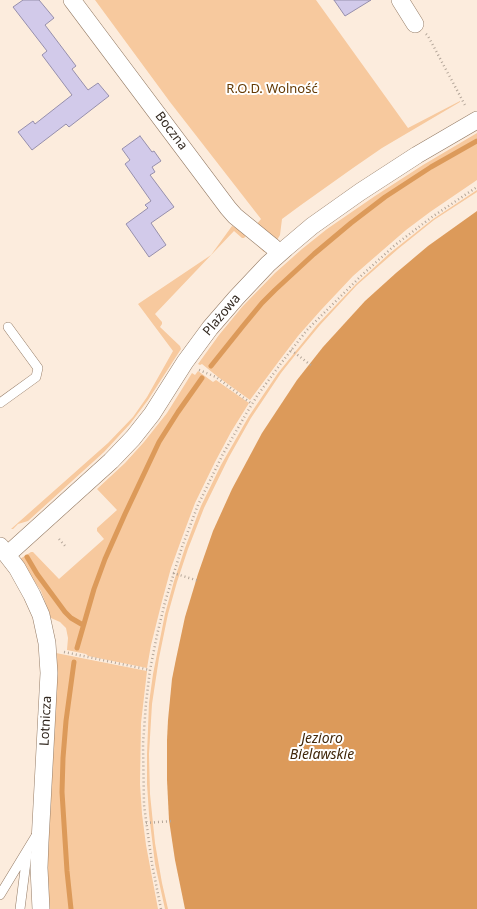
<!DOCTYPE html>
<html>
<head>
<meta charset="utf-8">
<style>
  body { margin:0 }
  canvas { display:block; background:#fcecdd }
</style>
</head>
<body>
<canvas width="477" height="909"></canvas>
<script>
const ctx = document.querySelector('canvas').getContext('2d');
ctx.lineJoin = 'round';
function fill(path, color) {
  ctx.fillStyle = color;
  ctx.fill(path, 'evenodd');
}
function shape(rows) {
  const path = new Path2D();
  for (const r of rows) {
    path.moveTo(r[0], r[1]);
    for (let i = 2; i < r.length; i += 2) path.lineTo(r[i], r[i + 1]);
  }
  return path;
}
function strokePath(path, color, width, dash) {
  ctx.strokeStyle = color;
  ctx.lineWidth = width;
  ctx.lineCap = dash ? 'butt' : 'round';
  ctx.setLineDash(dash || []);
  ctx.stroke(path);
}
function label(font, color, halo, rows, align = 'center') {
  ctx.font = font + ' "Noto Sans",sans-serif';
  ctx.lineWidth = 4;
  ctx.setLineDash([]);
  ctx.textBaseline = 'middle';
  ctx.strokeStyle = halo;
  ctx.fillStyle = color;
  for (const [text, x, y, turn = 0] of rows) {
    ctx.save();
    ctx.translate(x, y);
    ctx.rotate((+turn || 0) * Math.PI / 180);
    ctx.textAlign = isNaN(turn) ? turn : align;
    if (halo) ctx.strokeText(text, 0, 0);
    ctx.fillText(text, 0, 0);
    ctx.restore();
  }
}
const green = shape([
  [95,0,316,0,408,128,460,101,460,102,382,148,353,168,301,205,282,219,280,235,277,240,256,225,261,219,170,102],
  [477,133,477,180,430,212,406,230,376,256,353,276,321,310,298,336,279,361,250,400,218,377,202,364,200,365,198,364,219,335,242,307,275,273,302,249,327,229,375,196,423,165],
  [477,190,477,192,434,220,398,249,357,285,320,325,296,354,281,373,251,418,229,457,204,508,188,549,177,582,168,614,159,658,152,704,149,754,150,794,155,843,162,883,168,909,165,909,155,864,149,814,147,784,147,754,149,703,153,674,165,614,174,581,185,548,201,506,221,465,249,416,278,373,317,325,356,284,390,253,433,219],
  [232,226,239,229,266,250,264,252,247,235,244,238,242,238,234,231,155,314,162,322,162,324,160,327,180,346,181,349,148,400,130,424,104,452,28,521,18,524,13,529,11,529,108,443,133,417,147,397,173,351,138,304,211,255],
  [198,371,213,382,216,380,249,403,231,432,215,462,195,503,183,535,171,568,162,601,151,645,147,668,88,656,86,654,67,650,68,638,66,628,60,622,51,618,41,591,21,562,20,559,31,552,33,552,59,579,104,539,97,531,97,528,117,510,97,489,125,463,144,442,167,413,192,373,195,375],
  [56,653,147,671,141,723,140,784,142,814,146,845,158,909,47,909,46,887]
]);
const water = shape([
  [477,211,477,909,185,909,175,860,169,820,167,780,167,740,168,720,172,679,176,659,185,617,198,574,213,531,232,489,262,433,297,380,323,347,365,301,396,273,428,246]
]);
const stream = shape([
  [211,366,243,326,262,303,275,290,314,254,351,223,385,197,431,167,477,141],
  [27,557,37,574,65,612,71,618,83,625],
  [77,648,94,589,105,559,125,514,159,442,178,412,202,378],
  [71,909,67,871,62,792,63,758,66,721,74,662]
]);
const building = shape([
  [23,0,39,0,54,18,45,25,76,66,72,69,88,90,98,83,109,96,69,127,66,124,32,150,18,132,33,121,35,124,72,95,42,55,47,51,13,7,23,0],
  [334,0,371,0,345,16,334,0],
  [140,136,152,152,154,151,161,161,152,167,155,172,150,175,174,207,151,223,166,245,149,257,126,224,148,208,145,205,151,201,125,164,130,160,122,149,140,136]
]);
const path = shape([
  [426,34,428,36,466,107],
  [291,350,312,366],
  [199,370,216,377,252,404],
  [59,539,66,547],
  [173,573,199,581],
  [64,652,150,670],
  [146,823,172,821],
  [161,909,152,864,144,805,143,744,146,703,150,670,157,635,165,602,182,547,198,505,223,454,246,414,257,396,282,362,307,330,361,276,395,245,432,217,477,187]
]);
const service = shape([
  [0,403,36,377,38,368,8,327],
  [0,895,37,834],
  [20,909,27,854]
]);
const minor = shape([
  [72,0,228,208,235,216,273,247,279,254],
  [400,0,415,24],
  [0,546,17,568,32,595,41,615,47,643,49,673,40,842,39,868,41,909],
  [7,555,111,461,133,438,152,414,185,362,210,328,236,298,268,264,286,248,312,226,360,192,417,155,477,120]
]);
const parkNames = [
  ["R.O.D. Wolność",272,89]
];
const streetNames = [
  ["Boczna",171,131,53],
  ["Plażowa",222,315,-50],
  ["Lotnicza",46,721,-87]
];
const waterNames = [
  ["Jezioro",322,739],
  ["Bielawskie",322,755]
];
fill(green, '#f7c99e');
fill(water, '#dc9a5a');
strokePath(stream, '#dc9a5a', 5);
fill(building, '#d2caea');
strokePath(building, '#968fac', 1);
strokePath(service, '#957c66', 10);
strokePath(minor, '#957c66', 18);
strokePath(path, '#b4a699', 2.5, [1, 3]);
strokePath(service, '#fff', 9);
strokePath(minor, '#fff', 17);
label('13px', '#653a04', '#fff', parkNames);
label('13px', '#31271e', '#fff', streetNames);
label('italic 14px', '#42280b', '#fff', waterNames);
</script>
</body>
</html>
